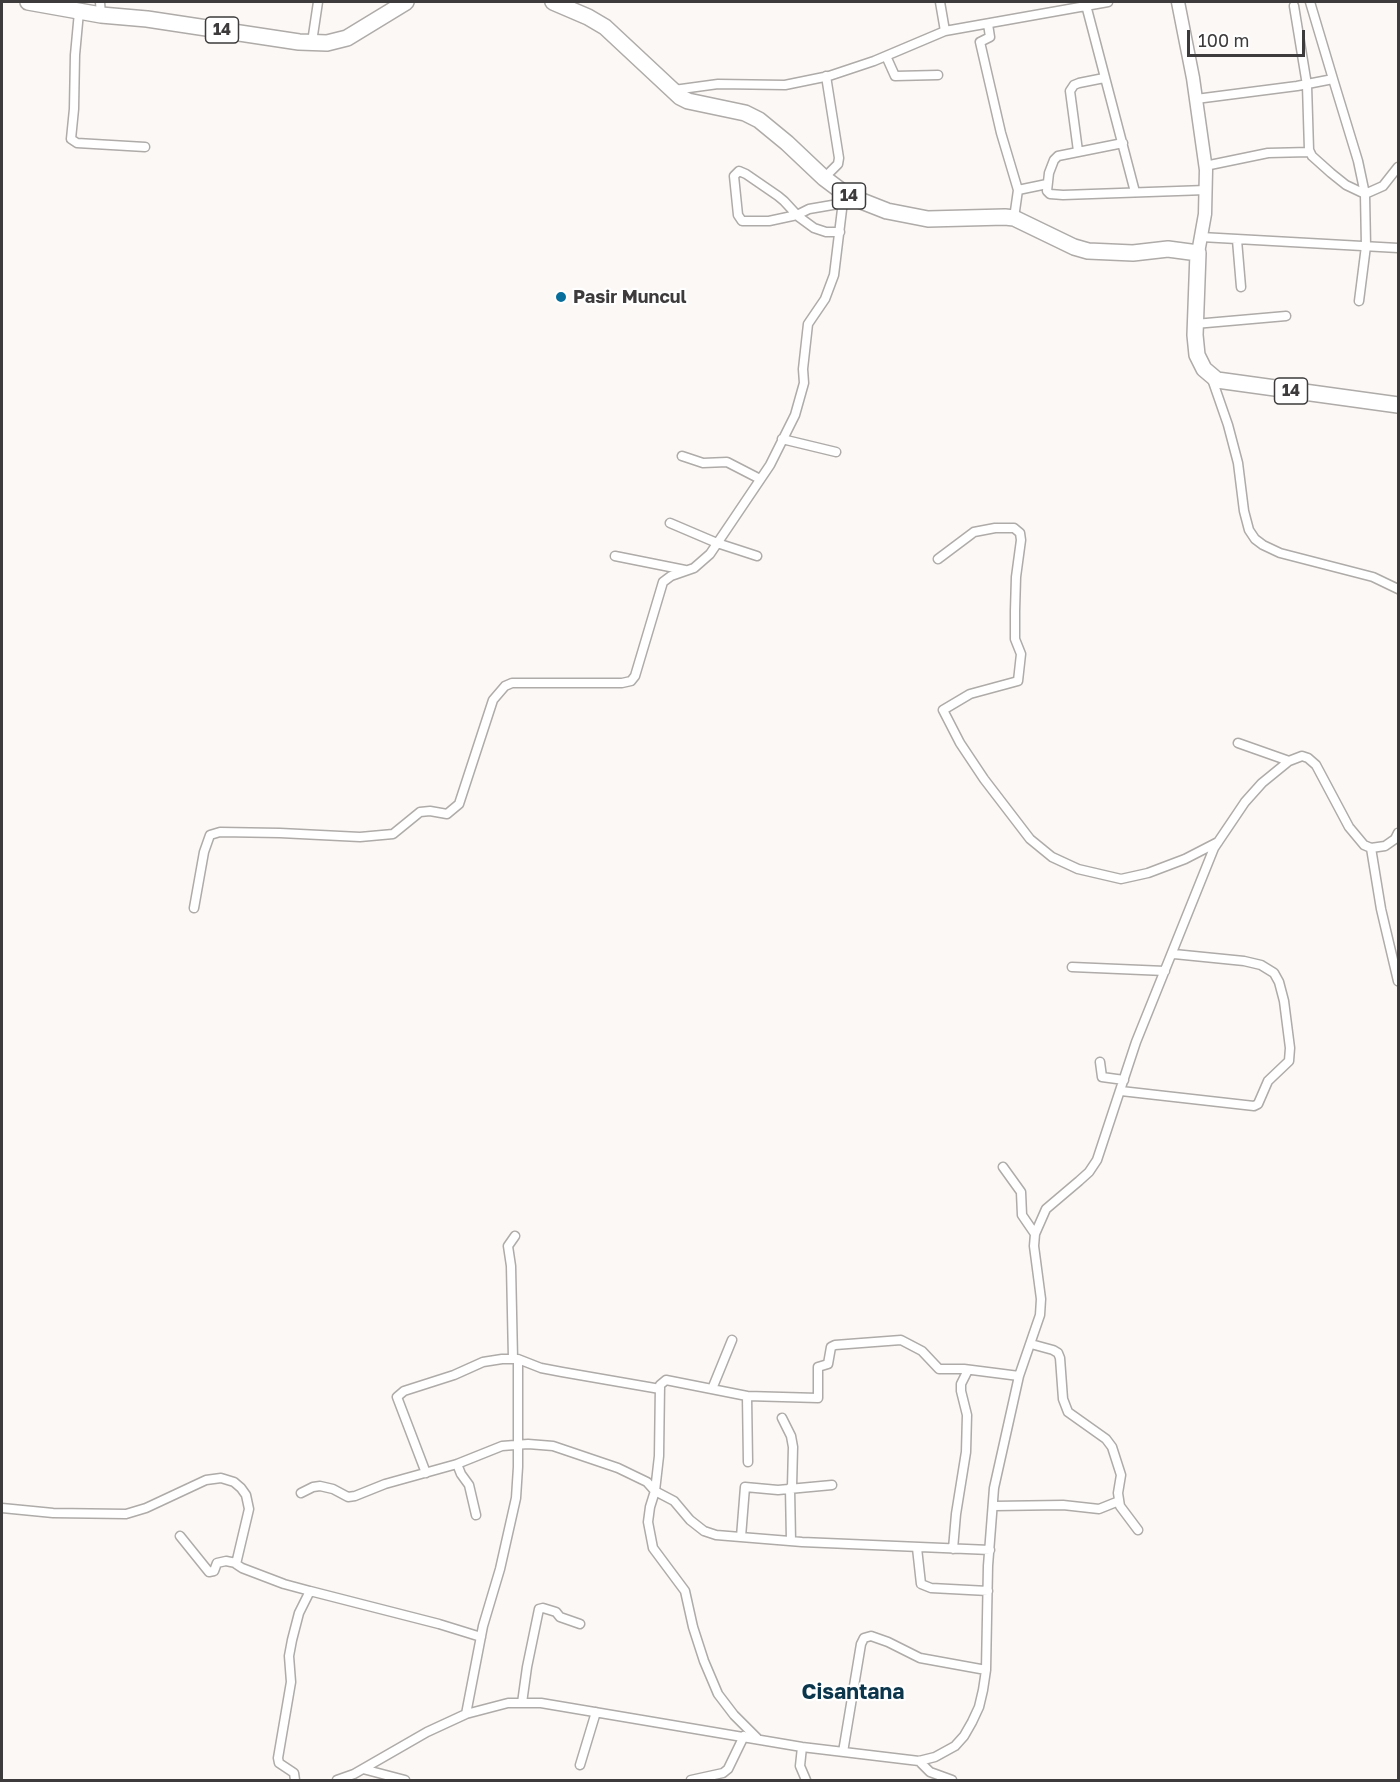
<!DOCTYPE html>
<html>
<head>
<meta charset="utf-8">
<style>
  body { margin:0 }
  #map { position:relative; width:1400px; height:1782px; overflow:hidden; background:#fbf8f6; font-family:"Golos Text",sans-serif }
  canvas { display:block }
  .frame { position:absolute; inset:0; border:3px solid #3d3b3b; pointer-events:none }
  .scale { position:absolute; left:1187px; top:30px; width:118px; height:27px; box-sizing:border-box; border:3px solid #3d3b3b; border-top:0; padding-left:8px; font-size:18px; line-height:21px; white-space:nowrap; color:#3d3b3b; -webkit-text-stroke:4px #fff; paint-order:stroke }
</style>
</head>
<body>
<div id="map">
<canvas width="1400" height="1782"></canvas>
<div class="frame"></div>
<div class="scale">100 m</div>
</div>
<script>
const ctx = document.querySelector('canvas').getContext('2d');
ctx.lineJoin = 'round';
function shape(rows) {
  const path = new Path2D();
  for (const r of rows) {
    path.moveTo(r[0], r[1]);
    for (let i = 2; i < r.length; i += 2) path.lineTo(r[i], r[i + 1]);
  }
  return path;
}
function strokePath(path, color, width, dash) {
  ctx.strokeStyle = color;
  ctx.lineWidth = width;
  ctx.lineCap = dash ? 'butt' : 'round';
  ctx.setLineDash(dash || []);
  ctx.stroke(path);
}
function label(font, color, halo, rows, align = 'center') {
  ctx.font = font + ' "Golos Text",sans-serif';
  ctx.lineWidth = 4.5;
  ctx.setLineDash([]);
  ctx.textBaseline = 'middle';
  ctx.strokeStyle = halo;
  ctx.fillStyle = color;
  for (const [text, x, y, turn = 0] of rows) {
    ctx.save();
    ctx.translate(x, y);
    ctx.rotate((+turn || 0) * Math.PI / 180);
    ctx.textAlign = isNaN(turn) ? turn : align;
    if (halo) ctx.strokeText(text, 0, 0);
    ctx.fillText(text, 0, 0);
    ctx.restore();
  }
}
const street = shape([
  [100,2,101,15],
  [940,2,945,31,1108,2],
  [1086,5,1135,192],
  [1294,6,1307,85,1309,150,1312,156,1331,173,1346,185,1365,194,1358,161,1333,79],
  [79,12,75,55,74,109,71,139,77,143,145,147],
  [988,24,990,37,980,42,1001,133,1018,190],
  [312,42,318,2],
  [886,56,895,76,938,75],
  [674,90,718,84,785,85,829,76,874,61,945,31],
  [1196,99,1297,86,1333,79,1310,2],
  [1123,143,1058,156,1054,160,1049,173,1047,191,1050,194,1063,195,1206,190],
  [1078,151,1070,91,1074,85,1079,83,1104,78],
  [1205,166,1268,153,1310,152],
  [824,178,838,164,839,158,826,76],
  [1014,218,1018,190,1047,184],
  [840,232,826,232,814,228,799,217,797,215,784,201,778,196,746,174,739,171,734,176,738,215,742,221,769,221,797,215,809,209,844,203],
  [1201,237,1398,248],
  [1237,240,1241,287],
  [1359,301,1366,246,1365,194,1383,186,1398,167],
  [1195,324,1286,316],
  [1212,379,1228,425,1238,463,1244,511,1249,530,1255,539,1263,545,1280,553,1373,577,1398,589],
  [782,439,836,452],
  [682,456,703,463,727,462,760,479],
  [670,523,717,543,757,556],
  [615,556,685,570],
  [938,559,974,532,995,528,1014,528,1020,533,1021,540,1016,577,1015,611,1015,639,1021,654,1018,681,970,694,943,710,960,743,984,779,1030,839,1052,857,1078,869,1121,879,1148,873,1185,859,1218,842],
  [1238,743,1289,761],
  [1371,848,1381,909,1398,981],
  [194,908,204,852,210,835,220,832,280,833,360,837,393,834,420,812,430,811,447,814,459,804,493,700,505,686,512,683,622,683,631,681,635,676,663,582,671,576,694,568,710,554,770,465,795,415,804,383,803,369,808,324,825,299,834,275,844,193],
  [1072,967,1165,971],
  [1100,1062,1102,1077,1124,1080],
  [1121,1091,1254,1106,1258,1104,1268,1081,1289,1061,1290,1048,1284,1001,1279,982,1274,973,1261,965,1244,961,1174,954],
  [1003,1167,1021,1192,1022,1215,1035,1234],
  [1031,1344,1053,1350,1058,1353,1060,1358,1063,1399,1068,1412,1106,1439,1112,1447,1121,1475,1118,1493,1120,1506,1138,1530],
  [513,1359,511,1266,508,1246,515,1236],
  [712,1389,732,1340],
  [747,1396,666,1380,660,1385,659,1456,655,1491,674,1501,690,1520,704,1531,716,1535,802,1542,990,1550],
  [782,1418,791,1436,793,1447,792,1487],
  [748,1462,747,1396,818,1398,818,1367,828,1364,831,1347,835,1345,901,1340,922,1351,939,1369,964,1369,1019,1376],
  [457,1464,461,1474,469,1485,476,1515],
  [426,1473,397,1397,404,1391,454,1375,483,1362,502,1359,518,1359,541,1368,562,1372,660,1389],
  [790,1488,791,1541],
  [301,1493,313,1487,320,1486,333,1489,348,1497,355,1496,385,1484,457,1464,502,1446,528,1444,553,1446,618,1468,647,1482,655,1491,650,1507,648,1522,653,1548,685,1591,693,1627,704,1661,718,1694,734,1715,757,1738],
  [994,1506,1063,1505,1099,1509,1119,1501],
  [2,1508,53,1513,126,1514,146,1508,206,1480,221,1478,234,1482,241,1488,246,1495,249,1509,236,1564,242,1568,284,1584,310,1591,299,1613,292,1640,289,1656,291,1682,278,1758,279,1763,294,1773,295,1780],
  [180,1536,209,1572,214,1571,217,1563,226,1561,236,1563],
  [741,1537,745,1487,778,1490,832,1485],
  [917,1548,921,1584,931,1588,988,1591],
  [953,1549,956,1514,966,1452,967,1415,961,1391,961,1384,968,1370],
  [310,1591,439,1624,481,1637],
  [522,1703,527,1667,539,1609,543,1608,556,1612,560,1617,580,1624],
  [466,1714,483,1626,500,1569,516,1498,518,1467,518,1359],
  [802,1747,800,1766,806,1780],
  [843,1752,861,1644,864,1638,871,1636,888,1642,920,1658,986,1670],
  [919,1761,930,1772,952,1780],
  [580,1765,596,1712],
  [363,1769,405,1780],
  [337,1780,354,1774,427,1732,466,1714,508,1703,541,1703,802,1747,919,1761,935,1757,955,1746,964,1736,972,1722,979,1707,983,1690,986,1670,988,1566,994,1488,1019,1376,1040,1315,1041,1299,1034,1246,1035,1234,1046,1209,1079,1181,1089,1172,1097,1160,1136,1042,1214,848,1245,802,1262,783,1289,761,1302,756,1308,758,1316,765,1349,827,1364,845,1371,848,1385,846,1395,839,1398,833],
  [691,1780,723,1773,728,1769,744,1736]
]);
const secondary = shape([
  [1178,2,1193,78,1206,170,1205,214,1198,253]
]);
const highway = shape([
  [28,2,101,15,147,19,299,42,327,43,347,38,406,2],
  [553,2,588,17,605,27,680,97,688,101,745,113,759,120,787,143,824,178,844,193,859,200,887,211,928,219,1005,217,1014,218,1074,247,1088,251,1133,253,1168,249,1198,253,1195,335,1197,355,1204,369,1217,380,1398,405]
]);
const markers = [
  [561,297,6,"#076e9b"]
];
const shields = [
  [222,30,33],
  [849,196,33],
  [1291,391,33]
];
const shieldNames = [
  ["14",222,30],
  ["14",849,196],
  ["14",1291,391]
];
const poiNames = [
  ["Pasir Muncul",573,297]
];
const quarterNames = [
  ["Cisantana",853,1692]
];
strokePath(street, '#aeaba9', 11);
strokePath(secondary, '#aeaba9', 15);
strokePath(highway, '#aeaba9', 18);
strokePath(street, '#fff', 8);
strokePath(secondary, '#fff', 12);
strokePath(highway, '#fff', 15);
for (const [x, y, r, color] of markers) {
  const dot = new Path2D();
  dot.arc(x, y, r, 0, 2 * Math.PI);
  ctx.fillStyle = color;
  ctx.fill(dot);
  strokePath(dot, '#fff', 2);
}
for (const [x, y, w] of shields) {
  const box = new Path2D();
  box.roundRect(x - w / 2, y - 13, w, 26, 4.5);
  ctx.fillStyle = '#fff';
  ctx.fill(box);
  strokePath(box, '#3d3b3b', 1.5);
}
label('bold 16px', '#3d3b3b', null, shieldNames);
label('bold 18px', '#3d3b3b', '#fff', poiNames, 'left');
label('bold 21px', '#0b364c', '#fff', quarterNames);
</script>
</body>
</html>
